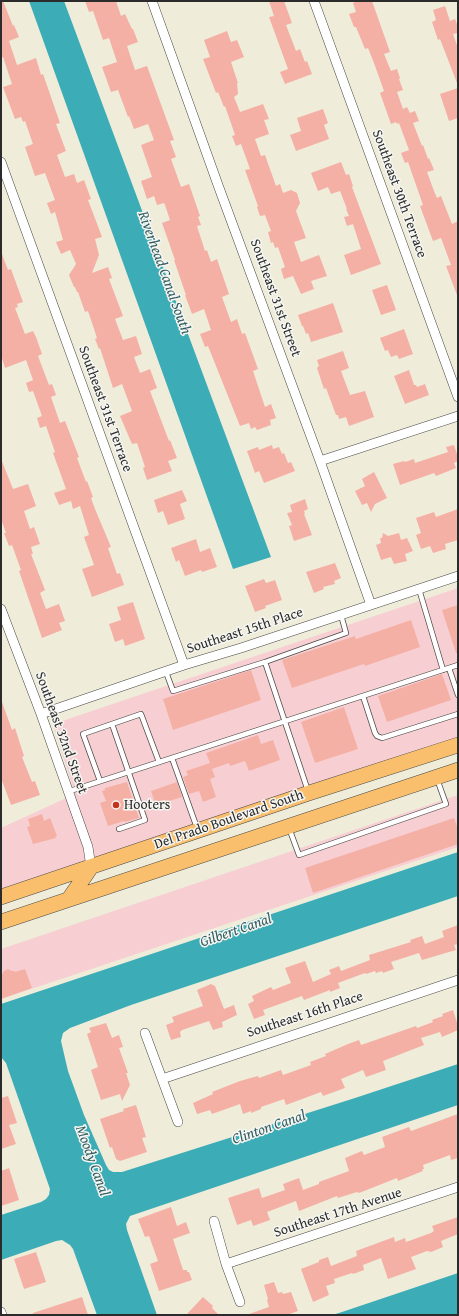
<!DOCTYPE html>
<html>
<head>
<meta charset="utf-8">
<style>
  body { margin:0 }
  #map { position:relative; width:459px; height:1316px; overflow:hidden; background:#efecda; font-family:"Gentium Book Plus",serif }
  canvas { display:block }
  .frame { position:absolute; inset:0; border:2px solid #2b2b2b; pointer-events:none }
</style>
</head>
<body>
<div id="map">
<canvas width="459" height="1316"></canvas>
<div class="frame"></div>
</div>
<script>
const ctx = document.querySelector('canvas').getContext('2d');
ctx.lineJoin = 'round';
function fill(path, color) {
  ctx.fillStyle = color;
  ctx.fill(path, 'evenodd');
}
function shape(rows) {
  const path = new Path2D();
  for (const r of rows) {
    path.moveTo(r[0], r[1]);
    for (let i = 2; i < r.length; i += 2) path.lineTo(r[i], r[i + 1]);
  }
  return path;
}
function strokePath(path, color, width, dash) {
  ctx.strokeStyle = color;
  ctx.lineWidth = width;
  ctx.lineCap = dash ? 'butt' : 'round';
  ctx.setLineDash(dash || []);
  ctx.stroke(path);
}
function label(font, color, halo, rows, align = 'center') {
  ctx.font = font + ' "Gentium Book Plus",serif';
  ctx.lineWidth = 3;
  ctx.setLineDash([]);
  ctx.textBaseline = 'middle';
  ctx.strokeStyle = halo;
  ctx.fillStyle = color;
  for (const [text, x, y, turn = 0] of rows) {
    ctx.save();
    ctx.translate(x, y);
    ctx.rotate((+turn || 0) * Math.PI / 180);
    ctx.textAlign = isNaN(turn) ? turn : align;
    if (halo) ctx.strokeText(text, 0, 0);
    ctx.fillText(text, 0, 0);
    ctx.restore();
  }
}
const built = shape([
  [458,588,458,739,1,890,1,828,75,794,53,724],
  [458,795,458,847,1,999,1,949]
]);
const water = shape([
  [29,1,64,1,271,557,233,569],
  [458,852,458,896,131,1005,70,1028,63,1033,61,1041,68,1071,84,1115,106,1165,109,1170,113,1172,122,1172,355,1098,458,1064,458,1105,130,1216,126,1224,127,1230,157,1315,97,1315,73,1249,70,1245,62,1240,56,1241,1,1260,1,1215,41,1202,46,1199,49,1195,50,1189,6,1063,1,1057,1,1004],
  [458,1273,458,1315,332,1315,339,1313]
]);
const building = shape([
  [1,1,3,1,13,26,14,25,19,37,9,41,17,65,36,58,41,75,43,74,60,123,56,124,66,151,57,155,65,177,74,174,77,183,84,180,91,199,88,200,102,237,95,239,99,255,92,273,108,267,112,278,109,279,123,316,115,319,123,340,136,336,142,354,134,357,140,373,150,369,157,388,150,391,169,441,170,440,177,458,168,461,172,471,147,480,143,468,145,467,137,443,132,444,120,416,132,411,122,384,113,388,100,348,99,349,95,339,97,338,88,311,85,312,78,292,77,292,75,287,74,287,69,275,76,264,70,250,61,254,56,242,63,240,55,212,51,214,47,203,55,200,45,173,35,176,25,147,33,144,25,121,23,122,21,117,15,119,3,87,12,84,3,57,1,58],
  [85,1,116,1,121,16,125,14,132,29,133,29,138,42,127,46,135,70,147,66,174,140,170,141,176,157,171,159,181,187,189,184,200,216,198,217,201,225,197,226,205,251,207,250,211,262,217,259,229,294,222,297,231,322,237,319,242,334,245,333,258,369,253,371,265,407,271,404,276,418,270,420,271,425,257,430,255,427,251,429,249,423,240,426,208,346,205,347,200,334,211,330,204,309,192,314,185,295,186,295,174,260,175,260,162,223,170,220,165,205,164,203,157,205,154,196,147,199,141,181,152,177,141,145,154,140,148,124,134,129,129,116,128,117,118,90,111,92,102,67,117,62,109,38,103,40,93,11,89,12],
  [269,1,284,1,292,23,286,25,296,51,300,49,305,62,307,61,312,74,285,84,280,72,288,69,269,17,274,16],
  [357,1,372,1,390,52,384,54,391,71,397,69,400,78,399,79,403,90,397,92,403,109,407,107,410,113,415,111,419,121,413,123,422,146,423,145,428,159,429,158,434,170,427,172,434,191,437,198,441,196,452,224,458,221,458,295,457,295,446,266,451,265,441,238,433,241,420,206,423,205,408,162,405,163,401,153,409,150,399,123,397,124,396,122,391,124,380,93,384,91,374,63,368,48,365,49,356,27,354,27,349,14,356,12,353,3],
  [445,6,450,21,455,19,458,27,458,33,453,34,458,48,457,83,440,39,438,40,432,22,436,20,433,10],
  [227,31,231,42,237,40,244,57,231,62,238,83,237,83,238,94,234,97,240,112,263,104,269,119,264,120,269,134,255,139,261,156,265,155,276,186,280,184,283,193,291,190,297,193,300,203,296,211,306,238,294,242,301,262,319,255,327,276,311,281,314,289,301,294,293,276,284,279,281,269,285,267,278,247,275,248,273,242,271,243,268,232,271,231,265,215,260,216,257,207,258,206,245,170,250,169,241,144,236,146,232,136,235,135,234,132,225,106,224,107,218,92,216,93,203,59,210,57,204,40],
  [458,88,458,118,449,121,440,94],
  [323,109,328,123,324,125,329,139,296,151,290,135,301,131,297,118],
  [341,162,346,175,349,174,353,186,352,187,381,264,351,275,344,255,361,249,353,224,347,226,344,217,349,216,346,209,347,209,340,191,331,194,328,187,318,191,311,173],
  [2,254,8,270,11,269,23,302,17,304,18,307,15,308,25,334,33,331,36,337,42,354,38,356,49,385,52,384,56,395,51,397,60,423,65,421,79,457,77,458,86,482,87,481,93,497,91,498,95,509,111,547,108,548,117,574,120,573,124,585,92,597,82,569,94,565,84,537,89,535,80,506,73,509,71,501,59,505,54,493,66,489,53,453,55,452,46,426,40,428,37,418,42,416,33,391,29,392,26,383,33,380,26,360,5,368,1,355,1,255],
  [387,285,396,310,381,315,372,290],
  [333,303,343,332,311,342,308,333,306,334,303,326,302,326,298,315],
  [404,329,413,354,399,359,397,355,391,357,388,350,385,351,380,338],
  [343,351,349,368,341,371,350,395,365,391,374,417,349,426,346,417,339,419,338,415,336,415,326,388,324,389,317,368,319,366,317,360],
  [409,370,414,385,416,385,417,387,425,384,429,395,405,404,394,376],
  [272,445,273,449,279,447,282,454,284,453,288,463,291,462,295,471,264,483,259,471,255,473,247,451,258,447,259,450],
  [454,445,458,457,458,461,454,463,456,468,436,476,434,473,400,485,393,464,404,461,405,462,414,459,415,463,448,452,446,447],
  [1,459,13,489,28,484,36,506,24,511,30,529,34,527,40,544,31,547,33,554,31,554,45,590,40,593,46,609,59,604,65,621,59,623,62,630,42,638,19,571,21,570,12,545,9,546,4,533,6,533,1,519],
  [374,472,387,498,375,504,371,512,367,503,362,505,355,491,365,486,362,479],
  [182,490,187,501,180,504,185,519,168,525,163,511,158,513,154,500],
  [305,499,308,509,304,511,305,514,304,514,312,535,294,541,289,526,292,525,287,513,292,512,290,505],
  [458,509,458,540,445,544,446,549,433,553,430,546,421,549,416,535,421,533,416,518,434,512,436,517],
  [383,533,388,536,399,533,401,540,407,538,413,551,405,554,407,561,394,564,391,557,381,560,376,545,381,543,380,538,382,538],
  [196,539,200,552,210,548,217,567,202,572,201,570,185,576,179,560,176,562,171,548],
  [335,563,341,578,334,581,335,584,323,587,324,589,314,593,306,572],
  [264,579,266,583,275,580,282,600,265,606,266,608,255,612,245,586],
  [133,602,145,639,125,646,123,639,115,642,109,624,121,620,117,607],
  [458,605,458,653,456,653,442,610],
  [411,620,420,647,365,666,364,664,292,688,282,660,355,636,356,639],
  [251,670,261,700,173,730,163,699],
  [442,674,451,700,387,722,378,696],
  [2,702,12,730,15,728,24,756,22,757,32,782,35,781,40,795,11,805,1,778,1,703],
  [344,707,358,749,315,763,301,722],
  [258,735,261,744,273,740,280,760,249,771,245,761,230,766,229,763,212,769,215,777,210,779,216,797,203,802,199,791,189,794,183,777,188,775,186,771,210,763,206,753],
  [127,782,139,818,125,822,124,821,108,826,100,803,106,801,102,791,105,790,105,788],
  [177,782,182,797,166,802,165,800,155,803,151,791],
  [42,814,44,821,50,818,57,836,55,837,56,838,33,844,27,827,30,826,28,819],
  [454,818,458,829,458,844,313,893,305,868],
  [458,925,458,944,454,945,456,950,422,960,419,953,391,962,394,969,383,973,382,971,376,973,375,971,366,974,365,973,338,983,340,988,330,992,330,990,304,1000,302,996,263,1010,265,1015,254,1019,248,1004,254,1001,252,996,271,987,273,990,291,983,285,968,305,961,313,982,331,974,329,970,339,966,341,971,370,960,369,955,411,942,410,940,422,936,425,944,444,937,442,931],
  [8,969,12,971,15,971,15,972,25,969,32,988,1,999,1,977,4,971],
  [211,984,215,986,224,1009,234,1005,237,1015,222,1022,223,1027,213,1030,209,1021,182,1030,180,1032,181,1037,171,1040,166,1025,174,1022,172,1017,203,1006,197,990],
  [453,1010,458,1026,458,1030,442,1037,440,1032,421,1038,424,1045,383,1061,386,1070,366,1077,363,1070,341,1079,345,1088,323,1096,321,1092,286,1105,284,1099,261,1107,261,1109,251,1113,251,1111,243,1114,240,1104,212,1114,210,1110,197,1114,193,1103,213,1094,212,1092,240,1081,258,1076,259,1078,281,1070,283,1075,311,1065,310,1062,326,1056,325,1054,348,1044,359,1040,361,1045,416,1026,417,1028,433,1022,432,1020,443,1016,442,1014],
  [106,1023,112,1038,119,1035,123,1047,119,1048,128,1073,126,1073,130,1085,122,1101,120,1094,101,1100,91,1070,98,1067,87,1034,91,1032,89,1028],
  [8,1096,17,1123,9,1125,16,1144,1,1149,1,1098],
  [136,1105,146,1137,142,1138,147,1152,120,1161,116,1159,112,1147,110,1148,100,1119,124,1111,123,1109],
  [458,1114,458,1158,451,1160,450,1155,423,1165,424,1169,422,1169,423,1171,398,1181,397,1178,359,1193,357,1192,338,1198,337,1196,299,1211,296,1201,267,1212,270,1220,253,1226,251,1220,237,1225,228,1198,259,1188,262,1198,285,1190,283,1184,299,1178,303,1190,319,1184,319,1182,349,1171,345,1158,362,1151,364,1155,385,1147,382,1137,409,1127,411,1131],
  [9,1168,19,1200,1,1206,1,1171],
  [171,1207,177,1226,186,1222,190,1233,173,1239,183,1270,187,1270,187,1272,189,1272,192,1280,159,1291,150,1264,158,1261,149,1236,145,1237,138,1219],
  [458,1217,458,1234,441,1241,443,1247,431,1252,427,1251,411,1257,416,1269,388,1279,381,1258,363,1265,364,1270,353,1274,352,1273,334,1279,335,1283,326,1286,329,1295,313,1302,301,1269,319,1262,319,1260,328,1257,331,1266,357,1256,356,1251,394,1237,395,1242,405,1238,406,1242,431,1233,434,1231,432,1226],
  [36,1252,46,1282,24,1289,14,1259],
  [274,1282,278,1293,282,1292,283,1294,291,1292,298,1311,287,1315,249,1315,249,1314,269,1307,267,1300,268,1299,264,1285],
  [82,1297,88,1315,33,1315,33,1313],
  [203,1297,213,1306,212,1308,219,1315,186,1315]
]);
const lane = shape([
  [419,589,443,670],
  [265,662,346,633,341,615],
  [449,668,458,695],
  [166,672,173,691,265,662,308,791],
  [363,696,375,733,377,736,382,738,458,714],
  [112,724,145,820,119,829],
  [172,758,197,828],
  [100,781,83,734,141,714,159,762],
  [67,792,458,665],
  [289,828,299,855,446,804,437,779]
]);
const street = shape([
  [152,1,218,185,320,461,371,605],
  [314,1,458,397],
  [1,162,184,665],
  [320,461,458,416],
  [1,609,41,714,88,847,91,867],
  [41,714,184,665,241,648,458,576],
  [145,1033,178,1122],
  [162,1079,458,980],
  [214,1221,226,1264,458,1187],
  [226,1264,240,1302],
  [1,1312,2,1315]
]);
const primary = shape([
  [1,897,309,793,458,745],
  [69,899,91,867],
  [1,922,458,770]
]);
const markers = [
  [116,805,4,"#c8321e"]
];
const streetNames = [
  ["Southeast 30th Terrace",399,194,70],
  ["Southeast 31st Street",275,298,70],
  ["Southeast 31st Terrace",105,409,70],
  ["Southeast 15th Place",245,631,-18],
  ["Southeast 32nd Street",61,733,70],
  ["Del Prado Boulevard South",229,820,-19],
  ["Southeast 16th Place",305,1015,-18],
  ["Southeast 17th Avenue",338,1213,-18]
];
const poiNames = [
  ["Hooters",124,805]
];
const waterNames = [
  ["Riverhead Canal South",164,273,70],
  ["Gilbert Canal",236,931,-19],
  ["Clinton Canal",269,1128,-19],
  ["Moody Canal",92,1161,70]
];
fill(built, '#f7cfd3');
fill(water, '#3cadb7');
fill(building, '#f5b0a5');
strokePath(lane, '#484845', 6);
strokePath(street, '#484845', 10);
strokePath(primary, '#484845', 16);
strokePath(lane, '#fff', 4.5);
strokePath(street, '#fff', 9);
strokePath(primary, '#f9bf6d', 15);
for (const [x, y, r, color] of markers) {
  const dot = new Path2D();
  dot.arc(x, y, r, 0, 2 * Math.PI);
  ctx.fillStyle = color;
  ctx.fill(dot);
  strokePath(dot, '#f6f6f2', 1.5);
}
label('14px', '#2b2b2b', '#f6f6f2', streetNames);
label('14px', '#2b2b2b', '#f6f6f2', poiNames, 'left');
label('italic 15px', '#325f63', '#f6f6f2', waterNames);
</script>
</body>
</html>
